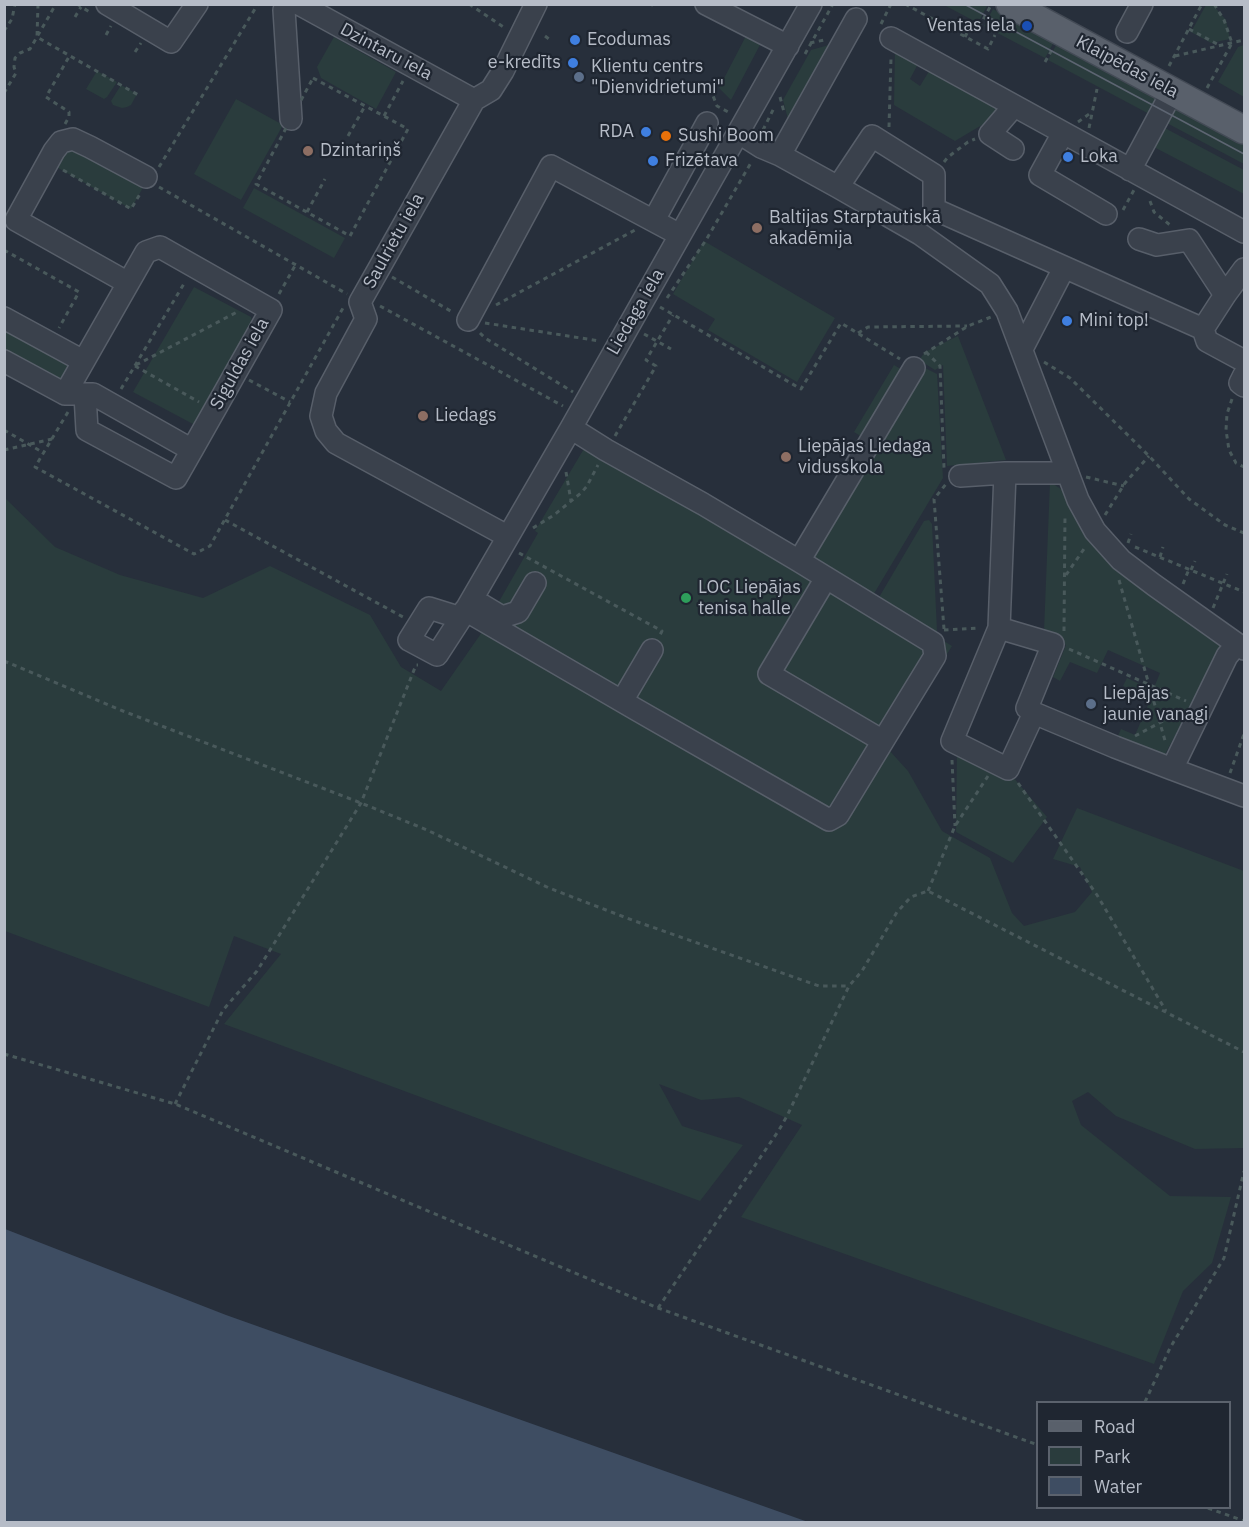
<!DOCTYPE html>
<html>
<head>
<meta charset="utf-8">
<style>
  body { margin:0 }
  #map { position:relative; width:1249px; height:1527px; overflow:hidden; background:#272f3b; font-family:"IBM Plex Sans",sans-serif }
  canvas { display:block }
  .frame { position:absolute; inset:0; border:6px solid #b6bcc7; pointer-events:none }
  .legend { position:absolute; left:1036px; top:1401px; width:195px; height:108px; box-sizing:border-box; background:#1f2631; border:2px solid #5b626d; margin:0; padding:8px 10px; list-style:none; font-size:18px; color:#b6bcc7 }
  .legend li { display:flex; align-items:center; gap:12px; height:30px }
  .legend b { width:30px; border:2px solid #5b626d }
</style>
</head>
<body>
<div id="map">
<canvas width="1249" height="1527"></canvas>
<div class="frame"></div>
<ul class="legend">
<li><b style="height:8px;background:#59606b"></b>Road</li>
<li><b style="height:16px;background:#2a3c3d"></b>Park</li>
<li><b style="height:16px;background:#3e4d62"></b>Water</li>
</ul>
</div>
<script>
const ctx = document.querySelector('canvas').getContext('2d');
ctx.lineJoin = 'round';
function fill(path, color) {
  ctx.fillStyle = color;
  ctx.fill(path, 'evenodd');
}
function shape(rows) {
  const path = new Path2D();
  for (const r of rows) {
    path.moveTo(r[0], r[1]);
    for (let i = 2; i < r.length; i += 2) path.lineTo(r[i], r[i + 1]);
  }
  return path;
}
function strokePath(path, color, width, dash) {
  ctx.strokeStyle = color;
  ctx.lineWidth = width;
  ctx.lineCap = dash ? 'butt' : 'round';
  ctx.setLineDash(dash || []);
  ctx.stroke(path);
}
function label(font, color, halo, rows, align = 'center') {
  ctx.font = font + ' "IBM Plex Sans",sans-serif';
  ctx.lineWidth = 4.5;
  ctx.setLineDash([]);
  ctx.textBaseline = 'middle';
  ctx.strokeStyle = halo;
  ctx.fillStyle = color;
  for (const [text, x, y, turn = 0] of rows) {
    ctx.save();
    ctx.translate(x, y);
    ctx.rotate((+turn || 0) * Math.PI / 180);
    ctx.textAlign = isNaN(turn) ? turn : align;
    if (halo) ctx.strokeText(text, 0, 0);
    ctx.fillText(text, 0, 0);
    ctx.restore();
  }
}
const green = shape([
  [983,4,987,6,978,23,944,5],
  [1206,5,1213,5,1226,20,1230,39,1211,43,1191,32],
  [993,9,1054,42,1045,58,984,26],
  [746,36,761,43,731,100,719,88],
  [334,37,396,72,376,109,321,78,317,67],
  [1059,40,1158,98,1153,116,1048,60],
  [836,43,791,131,783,100,811,50],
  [1244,45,1244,97,1218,82,1238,47],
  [895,48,919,62,910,79,920,86,931,68,1004,110,997,116,955,141,894,105],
  [97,71,117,82,107,97,104,99,86,89],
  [121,85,137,94,131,105,127,107,122,108,113,105,111,101],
  [236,99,283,125,241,200,194,174],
  [1176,108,1244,141,1244,164,1163,121,1167,114],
  [1161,126,1244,170,1244,194,1150,145],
  [74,144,145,184,131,209,51,164],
  [254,188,345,238,334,258,243,208],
  [704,241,835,318,797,382,708,330,715,319,673,294],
  [194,287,251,317,253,326,197,424,193,424,133,392],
  [4,325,72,364,63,384,5,355],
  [958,336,1006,460,947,466,943,365,935,370,919,360,925,352],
  [894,365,904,371,864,438,854,432],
  [921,366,937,374,943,478,872,597,878,599,924,521,929,520,932,524,937,631,934,635,952,646,888,749,908,771,942,831,990,858,1012,913,1024,926,1075,912,1092,892,1080,867,1053,859,1077,808,1244,871,1244,1148,1195,1149,1116,1116,1088,1092,1072,1101,1081,1125,1170,1196,1231,1197,1212,1263,1183,1291,1154,1364,741,1217,802,1125,739,1097,701,1100,659,1084,682,1126,743,1145,700,1201,224,1024,281,954,234,936,209,1007,5,931,4,497,55,547,120,575,203,598,270,566,370,615,401,667,441,691,480,635,538,533,535,531,585,447,807,560],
  [1050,482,1072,496,1086,530,1224,646,1164,756,1117,738,1121,729,1135,735,1151,698,1123,686,1127,678,1153,690,1160,673,1108,650,1097,673,1070,662,1060,681,1053,677,1066,645,1044,631],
  [957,750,1013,777,1047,817,1013,863,956,832]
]);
const water = shape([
  [5,1229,226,1315,808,1522,5,1522]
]);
const path = shape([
  [38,4,37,37,140,96],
  [77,4,91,13],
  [469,4,505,28],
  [905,4,988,49,995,35],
  [651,6,652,4],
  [75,17,81,7],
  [881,24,891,4],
  [979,27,990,7],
  [1189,29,1219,45],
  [4,31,12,19,15,4],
  [106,35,111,26],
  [545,36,549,39],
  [965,37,972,23],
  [810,43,824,40],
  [135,52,141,43],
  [805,54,833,4],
  [1175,56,1244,40],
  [1045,62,1053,48],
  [1169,66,1202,4],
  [313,78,408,129,350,236,256,184,313,78],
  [710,88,717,106,730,113],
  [1207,88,1232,43,1224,20,1214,4],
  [4,93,16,73,14,67,15,58,20,53,30,49,56,4],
  [780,97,784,112],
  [384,116,403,81],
  [1078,122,1092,112],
  [65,124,69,117,69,112,46,97,70,55],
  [889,127,891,58],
  [1089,128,1097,89],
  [763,130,775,106],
  [348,136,365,106],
  [944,162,948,157,968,142,975,139],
  [159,167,258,4],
  [63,170,131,209,140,194],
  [159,187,347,294],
  [1150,201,1154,212,1170,225],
  [1123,210,1134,190],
  [307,212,325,179],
  [4,250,79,292,59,328],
  [392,277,454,313],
  [279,294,296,264],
  [667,298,706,240,752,161],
  [496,305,635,230],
  [380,306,563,406],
  [660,307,801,389,841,323,900,359],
  [485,323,600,341],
  [480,333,485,338,573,392],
  [858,333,868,327,967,326],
  [644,334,671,349],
  [926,352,940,366,944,468],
  [924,354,968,326,991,317],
  [1044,362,1070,378,1149,456,1189,499,1225,525,1244,533],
  [136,365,239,311],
  [135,366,199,402],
  [249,380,290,402],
  [121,389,185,282],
  [1232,399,1227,414,1226,430,1229,450,1236,463,1244,467],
  [68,412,35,467,194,554,210,546,343,308],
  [4,430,44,453],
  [615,436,656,366,646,360,673,315],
  [4,450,52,439],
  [566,472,571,501],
  [1086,477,1124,486],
  [1105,515,1125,483,1149,456],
  [225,520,403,617],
  [533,528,554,515,581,493,587,486,598,465],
  [1128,543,1131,534],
  [1135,547,1244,592],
  [519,553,662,631,660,635],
  [1160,557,1163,547],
  [1191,570,1195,561],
  [1066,575,1086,546],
  [1119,580,1166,744],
  [1183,584,1189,569],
  [1213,608,1227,574],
  [944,629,934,499,946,484],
  [944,630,979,628],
  [1064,631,1065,514],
  [1069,649,1186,701],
  [4,661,123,711,361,803,427,830,549,888,632,920,819,986,849,986],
  [1135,736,1180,712],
  [952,760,955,826],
  [1230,773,1244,734],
  [1018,783,1097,895,1166,1011],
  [928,891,955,826,988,776],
  [4,1054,175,1104,658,1308,1038,1445],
  [175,1104,223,1010,257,971,361,803,416,665,418,665],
  [658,1308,779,1130,787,1116,849,986,862,971,897,912,911,897,928,891,1244,1052],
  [1145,1402,1170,1348,1224,1258,1244,1171],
  [1208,1508,1244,1521]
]);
const minor = shape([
  [107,4,171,42,197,4],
  [287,4,284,10,291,119],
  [299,4,474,100],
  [706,4,788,46],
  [1127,32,1142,4],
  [891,38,1244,232],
  [739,133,761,147,780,155,838,187,920,234,990,284,1007,311,1078,500,1095,531,1121,560,1154,585,1244,649],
  [1063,133,1040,175,1106,214],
  [1013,149,990,134,1014,106],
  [780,155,856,19],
  [1130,170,1172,92],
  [838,187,872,136,934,175,934,209,1203,329,1225,295,1244,269],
  [654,220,707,123],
  [1139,239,1157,245,1189,240,1225,295],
  [128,283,16,220,54,151,61,142,73,139,90,147,146,177],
  [4,318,83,361],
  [468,320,551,166,680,235],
  [1203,329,1207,341,1244,361],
  [1022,349,1064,268],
  [4,361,65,394,93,394,192,450,271,310,160,247,146,252,65,394],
  [1244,375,1240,383,1244,386],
  [85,395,87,430,176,478,192,450],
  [1005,473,1068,473],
  [960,476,1005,473,999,628,952,741,1008,769,1034,713,1115,747,1172,769,1227,656,1237,644],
  [507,536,336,443,326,431,321,416,326,393,366,319,360,302,474,100,491,90,503,71,536,4],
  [799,561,914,368],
  [826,578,769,674,883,741],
  [482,605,502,617,518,612,535,583],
  [465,610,637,710,829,820,838,815,883,741,935,656,933,643,799,561,703,504,606,450,571,428],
  [461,618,429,608,409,640,437,655,461,618,571,428,811,4],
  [999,628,1053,644,1027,708,1034,713],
  [622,701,652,650],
  [1172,769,1244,796]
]);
const major = shape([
  [1010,4,1244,130]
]);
const tram = shape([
  [964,4,1244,154]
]);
const markers = [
  [1027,26,6,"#1a4fb4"],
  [575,40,6,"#3f7fe0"],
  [573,63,6,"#3f7fe0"],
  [579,77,6,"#5c6f8a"],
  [646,132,6,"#3f7fe0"],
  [666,136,6,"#e8710a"],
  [308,151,6,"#8d6e63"],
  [1068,157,6,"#3f7fe0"],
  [653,161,6,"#3f7fe0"],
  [757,228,6,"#8d6e63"],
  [1067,321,6,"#3f7fe0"],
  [423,416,6,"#8d6e63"],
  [786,457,6,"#8d6e63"],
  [686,598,6,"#2e9e5b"],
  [1091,704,6,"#5c6f8a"]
];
const poiNames = [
  ["Ventas iela",1015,26,"right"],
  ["Ecodumas",587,40],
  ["e-kredīts",561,63,"right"],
  ["Klientu centrs",591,67],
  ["\"Dienvidrietumi\"",591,88],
  ["RDA",634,132,"right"],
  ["Sushi Boom",678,136],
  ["Dzintariņš",320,151],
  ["Loka",1080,157],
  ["Frizētava",665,161],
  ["Baltijas Starptautiskā",769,218],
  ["akadēmija",769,239],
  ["Mini top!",1079,321],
  ["Liedags",435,416],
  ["Liepājas Liedaga",798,447],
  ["vidusskola",798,468],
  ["LOC Liepājas",698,588],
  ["tenisa halle",698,609],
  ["Liepājas",1103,694],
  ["jaunie vanagi",1103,715]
];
const streetNames = [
  ["Dzintaru iela",386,52,28],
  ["Klaipēdas iela",1127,67,28],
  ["Saulrietu iela",394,241,-61],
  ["Liedaga iela",636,312,-60],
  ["Siguldas iela",240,364,-61]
];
fill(green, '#2a3c3d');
fill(water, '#3e4d62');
strokePath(minor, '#585f6a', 24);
strokePath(major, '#434a55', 30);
strokePath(path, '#49595b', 3, [4.5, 4.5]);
strokePath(minor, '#3a414c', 21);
strokePath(major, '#59606b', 27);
strokePath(tram, '#5d6572', 1.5);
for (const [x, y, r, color] of markers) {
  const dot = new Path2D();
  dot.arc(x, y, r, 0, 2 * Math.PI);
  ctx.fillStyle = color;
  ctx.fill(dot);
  strokePath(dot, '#1f2631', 2);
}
label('18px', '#b6bcc7', '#1f2631', poiNames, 'left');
label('18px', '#b6bcc7', '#1f2631', streetNames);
</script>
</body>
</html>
